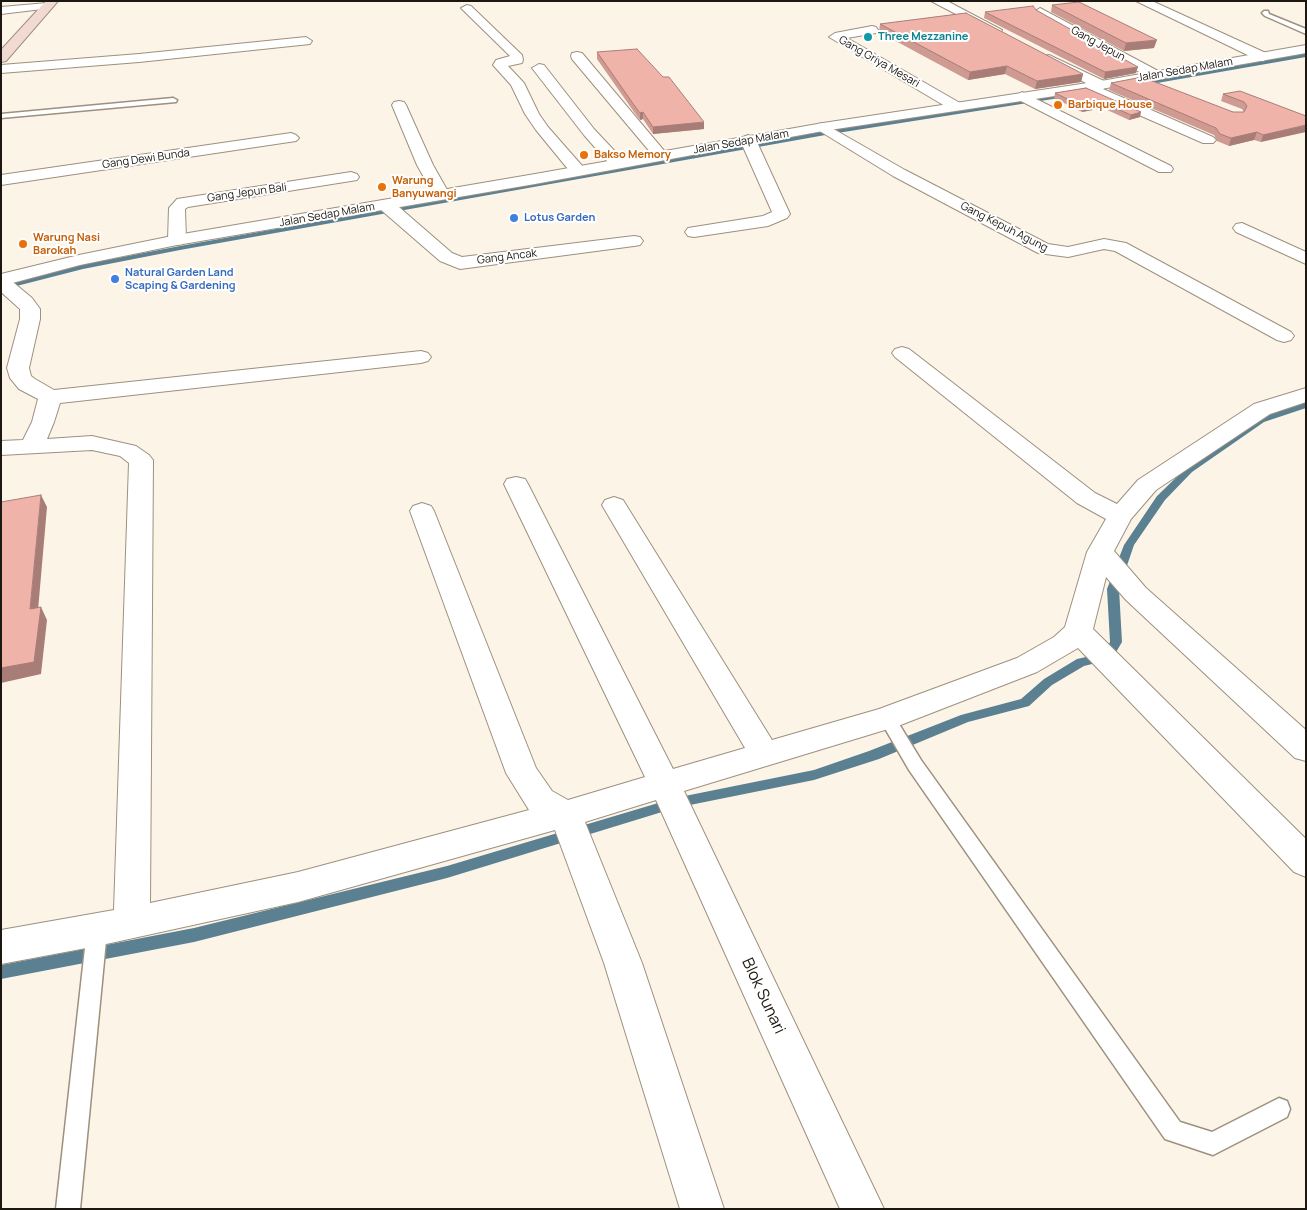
<!DOCTYPE html>
<html>
<head>
<meta charset="utf-8">
<style>
  body { margin:0 }
  #map { position:relative; width:1307px; height:1210px; overflow:hidden; background:#fdf4e8; font-family:Manrope,sans-serif }
  canvas { display:block }
  .frame { position:absolute; inset:0; border:2px solid #1c1710; pointer-events:none }
</style>
</head>
<body>
<div id="map">
<canvas width="1307" height="1210"></canvas>
<div class="frame"></div>
</div>
<script>
const ctx = document.querySelector('canvas').getContext('2d');
ctx.lineJoin = 'round';
function shape(rows) {
  const path = new Path2D();
  for (const r of rows) {
    path.moveTo(r[0], r[1]);
    for (let i = 2; i < r.length; i += 2) path.lineTo(r[i], r[i + 1]);
  }
  return path;
}
function fill(path, color) {
  ctx.fillStyle = color;
  ctx.fill(path, 'evenodd');
}
function strokePath(path, color, width, dash) {
  ctx.strokeStyle = color;
  ctx.lineWidth = width;
  ctx.lineCap = dash ? 'butt' : 'round';
  ctx.setLineDash(dash || []);
  ctx.stroke(path);
}
function label(font, color, halo, rows, align = 'center') {
  ctx.font = font + ' Manrope,sans-serif';
  ctx.lineWidth = 4;
  ctx.setLineDash([]);
  ctx.textBaseline = 'middle';
  ctx.strokeStyle = halo;
  ctx.fillStyle = color;
  for (const [text, x, y, turn = 0] of rows) {
    ctx.save();
    ctx.translate(x, y);
    ctx.rotate((+turn || 0) * Math.PI / 180);
    ctx.textAlign = isNaN(turn) ? turn : align;
    if (halo) ctx.strokeText(text, 0, 0);
    ctx.fillText(text, 0, 0);
    ctx.restore();
  }
}
const stream = shape([
  [1306,53,1306,57,1140,86,1137,84,1306,53],
  [1070,93,1072,96,831,134,180,250,83,269,1,290,1,286,80,265,180,246,831,130,1070,93],
  [1306,402,1306,408,1264,422,1192,472,1165,500,1134,545,1119,589,1122,642,1112,659,1084,666,1052,685,1029,706,968,722,879,759,814,780,675,808,447,878,194,942,1,979,1,965,194,928,447,866,675,798,814,770,869,751,961,715,1021,699,1044,679,1077,659,1104,653,1110,642,1107,589,1124,545,1157,496,1186,468,1258,418,1306,402]
]);
const service = shape([
  [1264,11,1268,11,1269,14,1306,29,1306,34,1265,16,1262,13,1264,11],
  [173,98,177,100,176,102,1,118,1,114,173,98],
  [887,712,893,714,921,760,1180,1122,1212,1132,1279,1098,1287,1101,1290,1109,1287,1117,1213,1155,1165,1139,909,770,879,718,881,714,887,712],
  [97,921,104,924,107,930,80,1209,56,1209,87,930,90,924,97,921]
]);
const minor = shape([
  [931,1,947,1,1002,30,1000,33,992,33,931,1],
  [1136,1,1152,1,1268,54,1269,57,1263,61,1258,60,1136,1],
  [47,3,53,6,51,8,1,14,1,7,47,3],
  [467,5,471,6,522,55,523,60,522,63,508,66,524,83,539,114,548,127,584,168,586,171,584,174,572,174,536,130,525,114,511,85,493,65,496,60,510,56,463,10,461,8,467,5],
  [1040,8,1160,72,1162,75,1155,79,1150,78,1036,14,1034,12,1040,8],
  [872,26,876,27,878,30,876,33,847,38,960,103,962,106,960,109,950,109,829,37,835,33,872,26],
  [306,37,312,41,310,44,139,62,1,73,1,65,139,54,306,37],
  [577,52,582,53,666,153,669,156,666,159,656,159,572,59,571,56,572,53,577,52],
  [1049,55,1106,82,1108,85,1103,89,1213,137,1216,140,1213,143,1203,143,1082,90,1080,87,1086,83,1044,62,1043,59,1044,56,1049,55],
  [539,64,544,65,594,129,624,161,626,164,624,167,612,167,584,135,532,68,539,64],
  [1022,92,1171,166,1173,169,1171,172,1159,172,1017,99,1015,96,1022,92],
  [399,101,404,102,406,105,433,165,450,195,448,199,436,199,417,165,392,105,394,102,399,101],
  [823,123,905,170,1048,244,1068,247,1104,239,1126,243,1291,332,1294,336,1291,340,1284,342,1277,340,1115,251,1104,249,1068,257,1038,253,893,176,818,130,816,127,818,124,823,123],
  [291,133,296,135,299,138,296,141,1,185,1,175,291,133],
  [748,135,753,137,756,140,790,214,787,218,768,226,694,237,688,236,685,232,688,228,763,216,772,212,740,140,743,137,748,135],
  [351,172,357,174,359,177,357,180,188,207,185,209,186,240,183,244,177,245,171,244,168,240,169,208,177,199,351,172],
  [386,200,392,201,452,253,462,257,634,236,640,237,643,241,640,245,634,246,460,269,440,261,380,209,378,205,380,201,386,200],
  [1242,223,1306,252,1306,264,1236,232,1233,228,1236,224,1242,223],
  [1,276,8,278,32,298,40,309,40,319,29,368,31,376,35,379,54,390,421,351,428,353,431,357,428,361,421,363,60,403,54,422,47,439,92,436,136,446,149,455,153,460,150,903,298,872,529,810,506,773,410,511,413,506,422,503,431,506,434,511,536,768,552,791,568,800,645,777,504,484,507,479,516,477,525,479,528,484,673,769,745,748,602,505,605,500,614,497,623,500,772,740,879,709,1017,658,1054,637,1065,627,1087,552,1106,519,1077,503,895,357,892,353,895,349,902,347,909,349,1095,493,1117,504,1138,480,1254,404,1306,388,1306,402,1270,414,1156,490,1131,519,1114,551,1146,588,1306,730,1306,761,1295,758,1126,600,1106,577,1093,629,1306,839,1306,877,1294,872,1078,648,1037,672,898,726,684,791,884,1209,840,1209,656,800,585,822,642,963,724,1209,680,1209,604,963,555,830,298,902,97,946,1,964,1,930,114,910,129,463,120,456,92,450,1,455,1,441,23,440,32,422,38,399,19,389,10,378,7,368,20,319,20,309,1,292,1,276]
]);
const tertiary = shape([
  [1306,45,1306,53,1101,89,823,131,535,184,177,245,80,265,1,286,1,274,79,255,177,235,535,174,823,123,1101,81,1306,45]
]);
const secondary = shape([
  [46,1,58,1,6,61,1,62,1,50,46,1]
]);
const wall = shape([
  [1052,5,1154,48,1124,51,1051,12],
  [985,12,1136,73,1104,79,984,18],
  [880,24,1083,74,1081,82,1035,89,1005,74,968,80,879,32],
  [597,52,704,129,653,134,643,119,640,120,634,112,597,59],
  [1111,83,1233,112,1244,112,1242,109,1221,101,1223,94,1306,116,1261,142,1254,140,1229,146,1217,141,1214,135,1109,90],
  [1086,88,1140,117,1129,120,1103,108,1082,112,1054,98,1055,93]
]);
const shadedWall = shape([
  [1157,40,1154,48,1124,51,1126,43],
  [1007,66,1005,74,968,80,970,72],
  [1138,67,1136,73,1104,79,1105,72],
  [1083,74,1081,82,1035,89,1037,81],
  [1104,103,1103,108,1082,112,1084,107],
  [643,112,643,119,640,120,640,113],
  [1141,112,1140,117,1129,120,1131,115],
  [704,122,704,129,653,134,653,127],
  [1306,125,1306,132,1261,142,1263,135],
  [1257,132,1254,140,1229,146,1231,138],
  [41,495,47,507,37,622,30,609],
  [41,607,47,620,41,674,1,683,1,668]
]);
const building = shape([
  [1079,2,1157,40,1126,43,1052,5,1079,2],
  [1033,6,1036,10,1138,67,1105,72,985,12,1033,6],
  [966,13,1083,74,1037,81,1007,66,970,72,880,24,966,13],
  [637,49,663,77,669,77,704,122,653,127,643,112,640,113,634,105,597,52,637,49],
  [1142,77,1233,112,1244,112,1247,106,1244,102,1223,94,1240,91,1306,116,1306,125,1263,135,1257,132,1231,138,1220,134,1216,128,1111,83,1142,77],
  [1086,88,1141,112,1131,115,1104,103,1084,107,1055,93,1086,88],
  [41,495,30,609,41,607,34,662,1,668,1,502,41,495]
]);
const markers = [
  [868,37,5,"#0f9aa8"],
  [1058,105,5,"#e8710a"],
  [584,155,5,"#e8710a"],
  [382,187,5,"#e8710a"],
  [514,218,5,"#3f7fe0"],
  [23,244,5,"#e8710a"],
  [115,279,5,"#3f7fe0"]
];
const farCulturenames = [
  ["Three Mezzanine",878,37]
];
const farStreetnames = [
  ["Gang Jepun",1098,44,29],
  ["Gang Griya Mesari",879,62,30],
  ["Jalan Sedap Malam",1185,70,-10],
  ["Jalan Sedap Malam",741,142,-10],
  ["Gang Dewi Bunda",146,159,-8],
  ["Gang Jepun Bali",247,193,-8],
  ["Jalan Sedap Malam",327,215,-10],
  ["Gang Kepuh Agung",1004,227,27],
  ["Gang Ancak",507,257,-7]
];
const farFoodnames = [
  ["Barbique House",1068,105],
  ["Bakso Memory",594,155],
  ["Warung",392,181],
  ["Banyuwangi",392,194],
  ["Warung Nasi",33,238],
  ["Barokah",33,251]
];
const farShopnames = [
  ["Lotus Garden",524,218],
  ["Natural Garden Land",125,273],
  ["Scaping & Gardening",125,286]
];
const nearStreetnames = [
  ["Blok Sunari",763,996,65]
];
fill(stream, '#5a8092');
strokePath(service, '#9d907e', 3);
strokePath(minor, '#9d907e', 2);
strokePath(tertiary, '#9d907e', 2);
strokePath(secondary, '#9d907e', 2);
fill(service, '#fff');
fill(minor, '#fff');
fill(tertiary, '#fff');
fill(secondary, '#f1dad2');
fill(wall, '#ce9a92');
fill(shadedWall, '#a87d77');
fill(building, '#f0b3aa');
strokePath(building, '#a87d77', 1);
for (const [x, y, r, color] of markers) {
  const dot = new Path2D();
  dot.arc(x, y, r, 0, 2 * Math.PI);
  ctx.fillStyle = color;
  ctx.fill(dot);
  strokePath(dot, '#fff', 2);
}
label('bold 11px', '#0d838f', '#fff', farCulturenames, 'left');
label('11px', '#1c1710', '#fff', farStreetnames);
label('bold 11px', '#c56008', '#fff', farFoodnames, 'left');
label('bold 11px', '#366cbe', '#fff', farShopnames, 'left');
label('16px', '#1c1710', '#fff', nearStreetnames);
</script>
</body>
</html>
